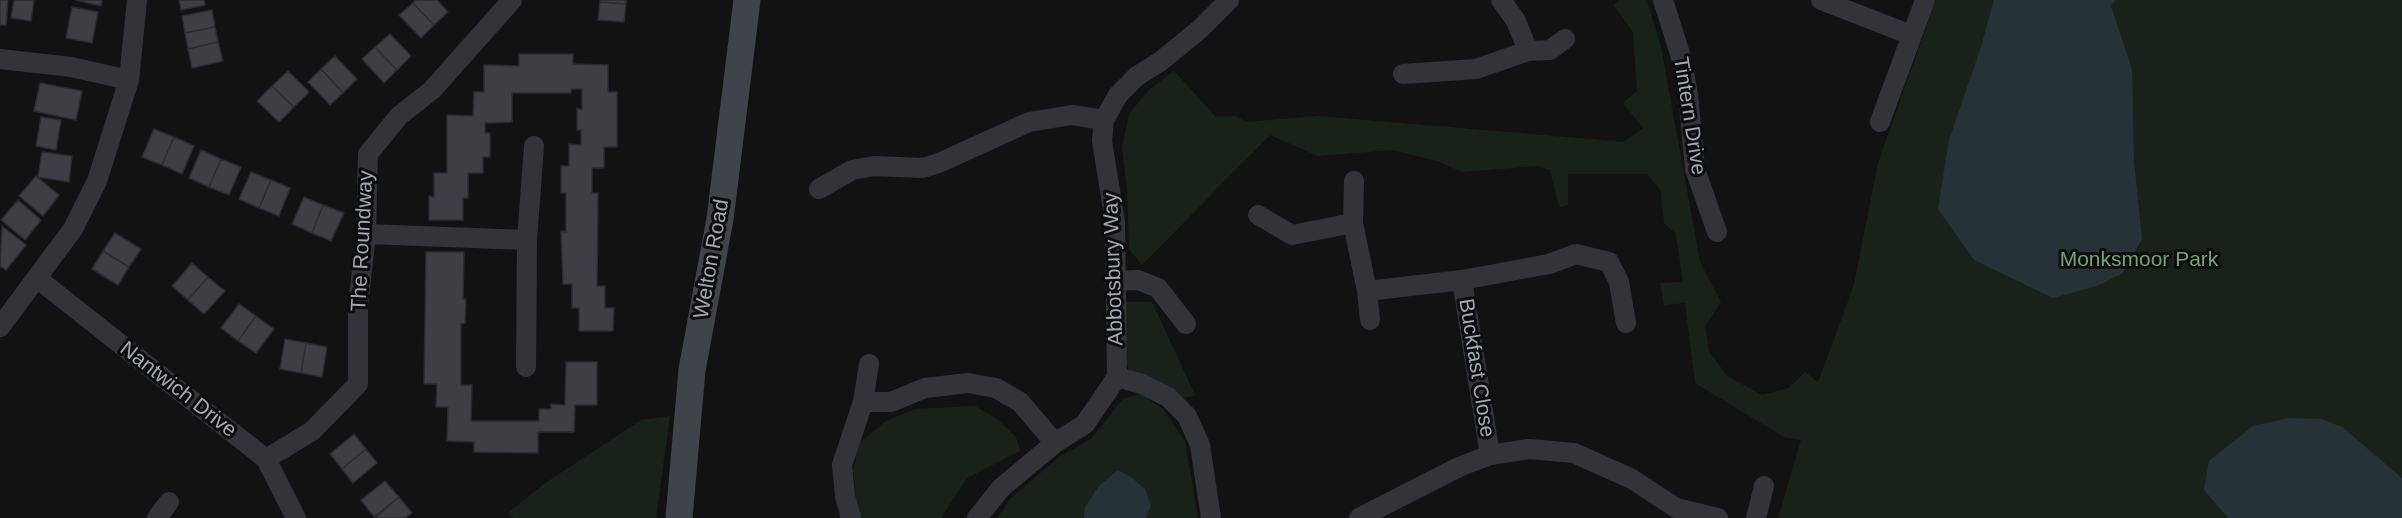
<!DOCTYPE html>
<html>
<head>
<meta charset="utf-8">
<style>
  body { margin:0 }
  canvas { display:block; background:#121213 }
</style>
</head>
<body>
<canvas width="2402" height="518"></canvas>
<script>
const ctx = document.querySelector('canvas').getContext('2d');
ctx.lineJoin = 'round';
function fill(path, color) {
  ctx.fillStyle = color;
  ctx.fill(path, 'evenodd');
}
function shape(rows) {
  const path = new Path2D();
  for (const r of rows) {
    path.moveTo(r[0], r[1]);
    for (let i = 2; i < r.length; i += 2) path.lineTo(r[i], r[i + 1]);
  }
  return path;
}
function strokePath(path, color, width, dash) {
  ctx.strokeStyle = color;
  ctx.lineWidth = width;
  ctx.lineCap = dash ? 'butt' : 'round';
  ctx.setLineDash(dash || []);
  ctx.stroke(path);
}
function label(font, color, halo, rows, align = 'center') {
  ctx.font = font + ' Arial,sans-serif';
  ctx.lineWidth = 6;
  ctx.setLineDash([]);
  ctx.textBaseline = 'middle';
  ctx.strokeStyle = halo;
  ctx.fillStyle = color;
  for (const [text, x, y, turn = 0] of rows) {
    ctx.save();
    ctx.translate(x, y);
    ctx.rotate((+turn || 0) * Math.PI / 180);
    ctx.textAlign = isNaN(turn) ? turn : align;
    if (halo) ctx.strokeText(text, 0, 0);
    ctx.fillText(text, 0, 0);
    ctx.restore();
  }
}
const green = shape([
  [1620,0,1647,0,1661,47,1700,262,1721,302,1705,326,1709,351,1727,376,1762,395,1789,388,1805,372,1818,382,1854,285,1878,163,1936,0,2402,0,2402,518,1778,518,1801,440,1784,437,1695,383,1685,303,1664,305,1660,283,1683,282,1676,234,1664,223,1661,191,1647,174,1568,174,1568,205,1559,207,1550,170,1537,166,1462,172,1438,161,1393,150,1318,156,1270,135,1142,265,1129,249,1127,188,1122,148,1129,114,1149,90,1174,71,1216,117,1236,116,1246,122,1319,116,1624,142,1643,128,1623,103,1637,91,1633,32,1614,5],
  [1125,302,1152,302,1195,395,1185,398,1130,371,1124,360],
  [1141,394,1164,410,1185,441,1198,518,998,518,1009,500,1059,457,1091,439,1123,399],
  [975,406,998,420,1016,437,1020,451,967,478,941,518,858,518,853,471,859,443,886,421,915,409],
  [670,416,656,518,513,518,508,513,544,484,641,420]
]);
const water = shape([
  [1994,0,2115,0,2111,6,2132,69,2134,161,2142,239,2123,273,2097,286,2053,298,1974,260,1938,209,1949,140,1980,50],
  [2289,418,2321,419,2342,427,2402,478,2402,518,2228,518,2204,490,2209,461,2253,426],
  [1118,470,1131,477,1145,489,1151,506,1145,518,1084,518,1085,507,1099,486]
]);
const building = shape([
  [0,0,8,0,6,25,0,25,0,0],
  [14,0,34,0,31,21,11,18,14,0],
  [76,0,102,0,101,6,76,0],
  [179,0,204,0,205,5,181,10,179,0],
  [415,0,437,0,448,12,434,25,413,3,415,0],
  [600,0,626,0,626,4,600,2,600,0],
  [600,2,626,4,624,22,598,20,600,2],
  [413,3,434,25,421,38,399,15,413,3],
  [72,7,98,12,92,43,66,38,72,7],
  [212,10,215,27,185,33,182,16,212,10],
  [215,27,218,42,188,49,185,33,215,27],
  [390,34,411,56,397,70,375,47,390,34],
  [218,42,223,61,192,68,188,49,218,42],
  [375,47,397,70,384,83,362,59,375,47],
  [519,54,573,54,573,64,608,65,608,92,617,92,617,147,604,147,604,168,592,168,592,193,598,193,597,286,605,286,605,308,614,308,613,331,579,331,579,308,572,308,572,284,563,284,561,231,566,232,566,193,561,193,561,166,569,166,569,144,581,145,581,130,577,130,577,108,582,110,582,89,571,89,571,93,512,93,512,122,485,123,485,133,490,133,490,157,483,157,483,173,468,173,468,198,463,198,463,220,429,220,429,196,434,197,434,173,447,173,447,115,473,116,474,92,484,92,484,65,519,66,519,54],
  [335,56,357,79,343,93,321,69,335,56],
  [321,69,343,93,330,105,308,82,321,69],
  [288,71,309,92,294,107,272,86,288,71],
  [40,83,82,91,76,120,34,111,40,83],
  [272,86,294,107,279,122,257,101,272,86],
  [41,117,61,120,56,150,36,146,41,117],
  [154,129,174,137,162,165,142,157,154,129],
  [174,137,194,146,182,174,162,165,174,137],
  [201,150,221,159,209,187,189,178,201,150],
  [42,152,72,156,69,182,38,177,42,152],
  [221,159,241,167,229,195,209,187,221,159],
  [251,172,271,180,259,208,239,199,251,172],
  [36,176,59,195,43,216,19,196,36,176],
  [271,180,290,188,279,216,259,208,271,180],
  [304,197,323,205,312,233,292,224,304,197],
  [18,200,41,220,25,240,1,220,18,200],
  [323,205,344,213,331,241,312,233,323,205],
  [2,226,26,245,6,270,0,266,2,226],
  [115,233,141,249,129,267,103,251,115,233],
  [103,251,129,267,118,285,92,269,103,251],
  [426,252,464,252,463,299,466,299,465,323,461,324,461,385,472,385,471,421,539,421,539,409,551,409,551,404,565,405,566,362,597,362,597,405,575,405,574,432,538,432,538,453,474,452,474,442,447,441,448,407,436,407,437,384,424,384,426,252],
  [192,263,208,277,188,300,172,286,192,263],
  [208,277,225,291,204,314,188,300,208,277],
  [239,304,256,316,238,341,221,328,239,304],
  [256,316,274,329,256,353,238,341,256,316],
  [285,339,306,343,301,373,280,369,285,339],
  [306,343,327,347,322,377,301,373,306,343],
  [354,434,366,449,342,469,330,454,354,434],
  [366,449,377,463,353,483,342,469,366,449],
  [385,481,399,497,374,517,361,500,385,481],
  [399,497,412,513,405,518,375,518,399,497]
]);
const street = shape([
  [1501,0,1516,21,1528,51],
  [1663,0,1681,57,1688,94,1695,169,1717,232],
  [1821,0,1911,35],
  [0,59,71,67,129,80],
  [1403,74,1476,69,1528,51,1550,50,1565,39],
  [1880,122,1925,0],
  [819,189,852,170,874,166,923,168,939,163,1029,122,1072,115,1104,120],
  [1258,215,1292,235,1353,223,1354,181],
  [1353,223,1367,291,1462,280,1549,264,1576,254,1609,262,1619,282,1626,323],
  [366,234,527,240,526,367],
  [527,240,534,146],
  [38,279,266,459,296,518],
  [1462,280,1490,455],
  [1115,281,1138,280,1158,288,1186,324],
  [1367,291,1370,320],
  [0,327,73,229,97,181,129,80,137,0],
  [1117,377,1115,222,1102,141,1104,120,1118,95,1137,76,1161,61,1200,29,1229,0],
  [1117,377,1142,384,1168,397,1187,416,1200,445,1211,518],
  [863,402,891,402,925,388,968,383,996,388,1020,402,1055,443],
  [266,459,312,431,358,384,358,305,366,234,368,154,399,116,432,90,512,0],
  [157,518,169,502],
  [851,518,845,496,842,465,863,402,869,364],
  [977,518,1001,488,1055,443,1085,424,1117,377],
  [1359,518,1459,467,1490,455,1529,449,1574,453,1632,479,1676,508,1718,518],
  [1756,518,1764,486]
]);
const secondary = shape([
  [679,518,692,370,720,219,747,0]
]);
const streetNames = [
  ["Tintern Drive",1689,116,81],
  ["The Roundway",363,241,-87],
  ["Welton Road",712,259,-80],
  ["Abbotsbury Way",1114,269,-92],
  ["Buckfast Close",1476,368,81],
  ["Nantwich Drive",178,390,38]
];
const parkNames = [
  ["Monksmoor Park",2139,260]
];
fill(green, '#19221a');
fill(water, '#273238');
fill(building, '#3d3f44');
strokePath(building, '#2b2c30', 1.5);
strokePath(street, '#323439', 20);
strokePath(secondary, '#404349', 27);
label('21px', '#a1a9b6', '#0d0d0e', streetNames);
label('21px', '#76a376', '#0d0d0e', parkNames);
</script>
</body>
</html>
